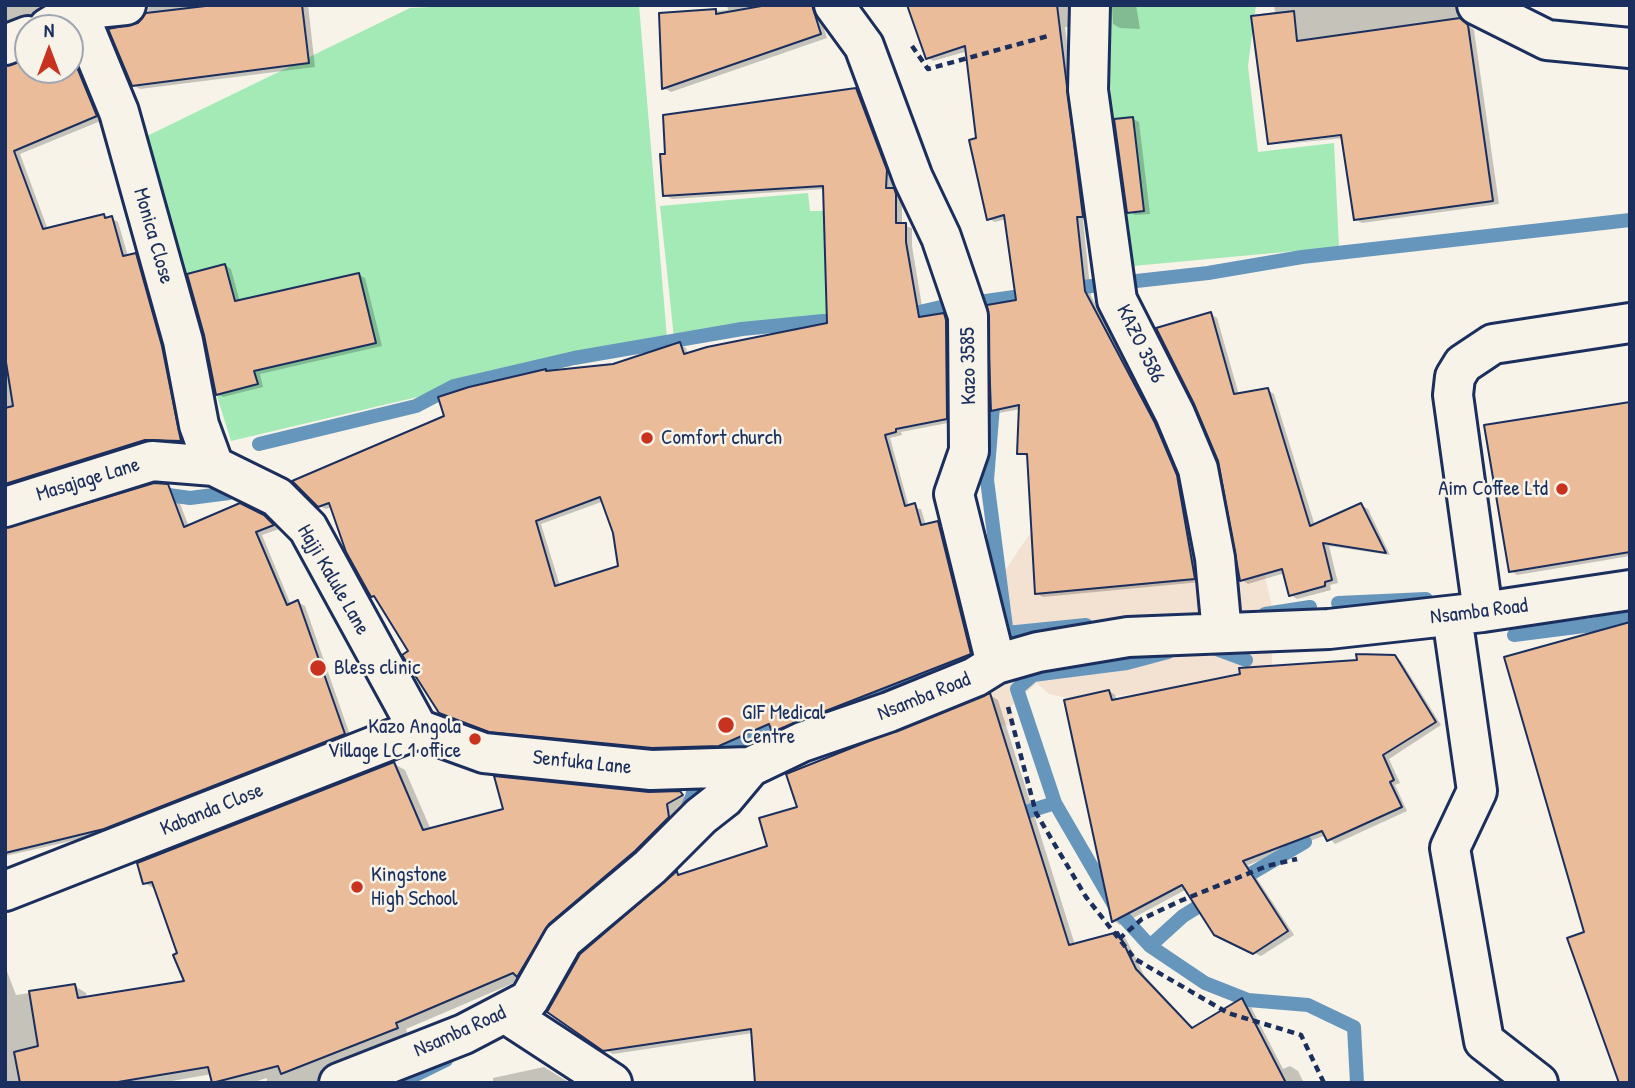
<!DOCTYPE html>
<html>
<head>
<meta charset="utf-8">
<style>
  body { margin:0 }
  #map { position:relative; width:1635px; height:1088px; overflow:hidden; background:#f7f3e8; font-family:"Patrick Hand",sans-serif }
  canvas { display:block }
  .frame { position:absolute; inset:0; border:7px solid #1b2f5e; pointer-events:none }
  .north { position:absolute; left:14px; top:14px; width:70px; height:70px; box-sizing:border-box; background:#f7f3e8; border:2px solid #9fa5b1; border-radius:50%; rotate:0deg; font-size:19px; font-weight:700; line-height:28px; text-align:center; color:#1b2f5e }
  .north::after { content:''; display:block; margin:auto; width:24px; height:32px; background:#c8321e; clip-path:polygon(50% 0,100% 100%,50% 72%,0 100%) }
</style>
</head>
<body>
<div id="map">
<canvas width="1635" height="1088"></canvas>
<div class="frame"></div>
<div class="north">N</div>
</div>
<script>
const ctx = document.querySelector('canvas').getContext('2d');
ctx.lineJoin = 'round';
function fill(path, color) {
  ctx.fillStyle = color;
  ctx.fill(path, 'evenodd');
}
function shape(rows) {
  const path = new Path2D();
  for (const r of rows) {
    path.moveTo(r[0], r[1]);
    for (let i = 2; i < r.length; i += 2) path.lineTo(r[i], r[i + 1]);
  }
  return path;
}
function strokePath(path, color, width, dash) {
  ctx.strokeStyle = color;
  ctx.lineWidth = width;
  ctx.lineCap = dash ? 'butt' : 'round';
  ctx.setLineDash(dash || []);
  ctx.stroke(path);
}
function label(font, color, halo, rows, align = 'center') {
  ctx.font = font + ' "Patrick Hand",sans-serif';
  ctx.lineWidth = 5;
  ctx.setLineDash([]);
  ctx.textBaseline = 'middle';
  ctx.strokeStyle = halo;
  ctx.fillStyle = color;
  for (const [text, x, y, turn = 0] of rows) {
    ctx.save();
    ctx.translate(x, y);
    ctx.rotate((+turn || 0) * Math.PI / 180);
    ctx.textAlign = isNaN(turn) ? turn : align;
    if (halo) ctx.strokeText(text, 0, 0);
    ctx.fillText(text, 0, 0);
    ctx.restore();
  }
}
const built = shape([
  [1211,461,1256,541,1272,606,1272,680,1076,700,1049,694,1037,683,1011,706,1015,725,929,729,916,708,916,670,981,653,972,620,1033,529,1167,463]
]);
const green = shape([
  [473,5,639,5,667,338,231,441,138,144,147,136,410,8],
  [1105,5,1256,5,1248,66,1258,152,1334,143,1339,247,1122,267],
  [808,193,810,211,827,211,828,317,674,338,660,206]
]);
const shadow = shape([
  [5,5,58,5,39,18,5,28],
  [149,5,308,5,315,67,140,89,133,85,139,25,147,15],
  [727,5,820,5,819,13,827,38,671,92,664,88,661,15,728,10],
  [907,5,1077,5,1074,27,1065,27,1089,220,1083,220,1091,296,1161,428,1183,480,1201,582,1043,597,1036,593,1029,457,1019,453,1021,409,999,413,992,410,1018,302,1006,219,995,222,989,219,968,51,933,61,927,57],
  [1112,5,1136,5,1140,29,1120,28,1113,24],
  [1274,5,1462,5,1465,23,1474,30,1499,204,1362,223,1355,219,1344,138,1273,145,1350,135,1350,132,1273,142,1273,145,1269,143,1253,15,1275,12],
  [70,46,103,120,20,154,48,230,104,216,111,218,118,222,128,256,135,255,142,259,168,351,187,444,153,443,5,490,5,376,10,375,5,155,28,61,28,70,70,70],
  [856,90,863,94,893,175,892,189,902,199,902,225,912,228,912,246,924,318,943,315,950,318,953,422,901,432,902,435,890,438,909,507,921,509,926,526,938,523,944,526,977,657,779,735,772,729,726,749,660,751,497,734,447,716,411,651,378,599,372,596,332,507,326,509,319,506,446,417,546,371,614,365,679,344,686,348,688,355,829,324,825,189,672,199,665,195],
  [604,501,614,533,620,567,560,586,541,524],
  [1133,119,1139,122,1150,214,1135,215,1129,211],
  [225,265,231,269,240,302,359,275,365,278,382,346,260,374,263,387,223,397,217,394,206,335],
  [1211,314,1217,318,1239,395,1268,390,1274,394,1315,526,1361,505,1368,509,1390,555,1329,546,1338,583,1330,585,1331,590,1297,599,1291,595,1285,573,1248,584,1242,580],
  [1630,403,1630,556,1517,575,1511,571],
  [167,486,175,490,189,527,263,517,279,529,262,535,291,605,298,602,305,606,351,738,111,832,5,856,5,530],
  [1394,657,1401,661,1441,725,1389,759,1400,783,1395,785,1407,811,1335,844,1326,835,1248,865,1294,935,1261,956,1223,938,1187,889,1120,925,1114,921,1109,691,1115,695,1117,700],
  [990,695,998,700,1075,945,1118,934,1126,939,1144,975,1194,1029,1242,1000,1250,1005,1283,1069,1290,1066,1298,1071,1304,1083,759,1083,753,1033,613,1054,604,1049,677,873,681,875,769,847,799,808],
  [394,764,405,770,431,830,649,794,679,793,692,802,678,811,680,823,523,979,406,1029,410,1042,330,1083,267,1083,267,1078,251,1083,214,1083,212,1074,161,1083,5,1083,5,966,16,995,75,986,86,993,87,998,187,983,156,890,145,883],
  [544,1067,570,1083,493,1083,493,1078],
  [413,1079,418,1083,403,1083]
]);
const stream = shape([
  [1065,289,1208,273,1302,257,1630,220],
  [979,302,1035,294],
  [902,316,954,304],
  [994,394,987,480,1007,635],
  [259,444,416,406,454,386,574,358,742,329,823,321,844,322],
  [80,506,118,493,154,493,190,498,229,493],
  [1338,603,1426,599],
  [1265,614,1310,607],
  [1006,633,1086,625],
  [1514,635,1592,625,1630,616],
  [1208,646,1246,660],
  [1168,652,1127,663,1033,675,1017,689,1055,803,1117,910,1150,946,1205,983,1248,1000,1308,1005,1354,1027,1357,1083],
  [852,698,897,687,969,661],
  [713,754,787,721],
  [684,816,692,797,697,772],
  [1010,817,1055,803],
  [608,870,651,845],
  [1235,883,1305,842],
  [1150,946,1183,916,1212,898],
  [399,1083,446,1060]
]);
const building = shape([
  [214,5,302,5,309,63,132,86,108,29,138,23,146,13,214,5],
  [767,5,812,5,821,34,662,89,659,13,716,9,716,14,767,5],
  [907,5,1057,5,1083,217,1077,217,1085,291,1155,423,1177,475,1195,579,1035,594,1027,454,1017,454,1019,405,991,411,987,305,1016,300,1004,215,987,220,969,140,976,138,965,46,926,59,907,5],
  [1294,11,1297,41,1460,18,1468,25,1493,201,1354,220,1341,135,1268,144,1251,16,1294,11],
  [70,50,97,116,14,151,43,229,104,214,105,218,112,216,123,256,136,253,162,346,181,441,145,440,5,484,5,408,13,406,5,356,5,66,28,59,28,70,70,70,70,50],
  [856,88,887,170,886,188,894,188,896,194,896,223,906,223,906,242,919,317,944,313,946,320,947,419,896,429,896,432,885,435,905,506,915,503,921,525,938,521,971,654,772,732,769,724,719,746,652,748,489,732,439,713,402,655,408,651,374,596,371,597,346,552,329,503,318,507,292,481,444,416,438,397,469,387,546,369,546,371,613,364,680,342,684,354,707,347,827,323,823,186,663,196,660,154,665,154,663,115,856,88],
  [600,497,613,533,618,566,555,586,536,521,600,497],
  [1133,117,1144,211,1127,213,1114,119,1133,117],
  [225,264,235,301,359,273,376,343,254,371,258,384,216,395,204,335,187,274,225,264],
  [1211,312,1234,394,1268,388,1310,526,1361,503,1386,553,1323,543,1332,580,1325,582,1325,586,1289,596,1282,569,1240,581,1218,461,1194,404,1156,328,1211,312],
  [1630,402,1630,552,1509,572,1484,425,1630,402],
  [154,483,168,484,184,527,240,503,264,515,274,525,256,532,287,605,298,600,345,734,104,829,5,853,5,528,154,483],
  [1630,622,1630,1083,1619,1083,1567,938,1584,932,1504,657,1630,622],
  [1356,654,1395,655,1436,722,1383,755,1394,780,1390,782,1402,807,1327,841,1322,831,1243,861,1288,931,1253,954,1214,935,1182,885,1112,922,1064,700,1109,690,1112,700,1240,674,1239,668,1357,660,1356,654],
  [990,693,1069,945,1118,932,1136,969,1192,1028,1242,998,1286,1083,755,1083,751,1029,603,1051,547,1012,580,954,677,871,678,875,767,846,759,818,797,807,786,774,990,693],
  [394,762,423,830,503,809,494,776,649,792,680,791,683,795,667,804,669,817,635,851,549,924,517,977,513,973,396,1023,398,1028,281,1074,278,1066,212,1083,208,1067,112,1083,20,1083,14,1052,38,1046,29,991,75,984,78,998,184,981,173,955,177,953,152,882,143,884,137,863,394,762]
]);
const path = shape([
  [912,46,928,69,1048,36],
  [1008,707,1036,813,1086,897,1135,959,1228,1013,1301,1035,1324,1083],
  [1119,939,1142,919,1180,901,1267,866,1297,859]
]);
const minor = shape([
  [834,5,864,46,913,178,941,237,968,316,969,451,954,494,996,664],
  [1090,5,1088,90,1117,300,1175,414,1198,469,1215,558,1222,633],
  [1477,5,1547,40,1630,48],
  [77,10,119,112,183,341,199,425,214,466],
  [48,28,77,10,126,5],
  [5,45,28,36],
  [5,507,152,461,214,466,277,497,308,528,418,729],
  [1483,612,1453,395,1455,377,1463,364,1493,344,1630,323],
  [1452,616,1477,791,1450,848,1484,1041,1538,1083],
  [418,729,484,753,651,770,750,767],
  [5,891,418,729],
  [505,1013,612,1083],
  [339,1083,464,1034,529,1000,563,940,650,867,701,816,724,798,750,767,802,742,889,712,975,677,996,664,1038,652,1128,637,1329,629,1483,612,1630,590]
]);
const markers = [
  [647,438,7,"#c8321e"],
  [1562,489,7,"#c8321e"],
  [318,668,9,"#c8321e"],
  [726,725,9,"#c8321e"],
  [475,739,7,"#c8321e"],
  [357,887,7,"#c8321e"]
];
const streetNames = [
  ["Monica Close",153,236,74],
  ["KAZO 3586",1140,344,64],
  ["Kazo 3585",969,366,-91],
  ["Masajage Lane",88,480,-17],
  ["Hajji Kalule Lane",333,580,60],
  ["Nsamba Road",1479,612,-7],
  ["Nsamba Road",924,697,-22],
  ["Senfuka Lane",582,763,6],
  ["Kabanda Close",212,810,-22],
  ["Nsamba Road",460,1032,-24]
];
const poiNames = [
  ["Comfort church",661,438],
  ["Aim Coffee Ltd",1548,489,"right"],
  ["Bless clinic",334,668],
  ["GIF Medical",742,713],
  ["Centre",742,737],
  ["Kazo Angola",461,727,"right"],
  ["Village LC 1 office",461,751,"right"],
  ["Kingstone",371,875],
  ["High School",371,899]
];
fill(built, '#f3e2d1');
fill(green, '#a3eab7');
fill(shadow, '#0003');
strokePath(stream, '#6796bc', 14);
fill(building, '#eabc9a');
strokePath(building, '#1b2f5e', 2);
strokePath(minor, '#1b2f5e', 44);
strokePath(path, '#1b2f5e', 4.5, [7, 5]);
strokePath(minor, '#f7f3e8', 38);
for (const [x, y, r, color] of markers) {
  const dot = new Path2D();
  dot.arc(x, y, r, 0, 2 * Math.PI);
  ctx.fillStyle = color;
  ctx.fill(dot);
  strokePath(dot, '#f7f3e8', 2.5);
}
label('21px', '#1b2f5e', '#f7f3e8', streetNames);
label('21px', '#1b2f5e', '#f7f3e8', poiNames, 'left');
</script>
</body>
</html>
